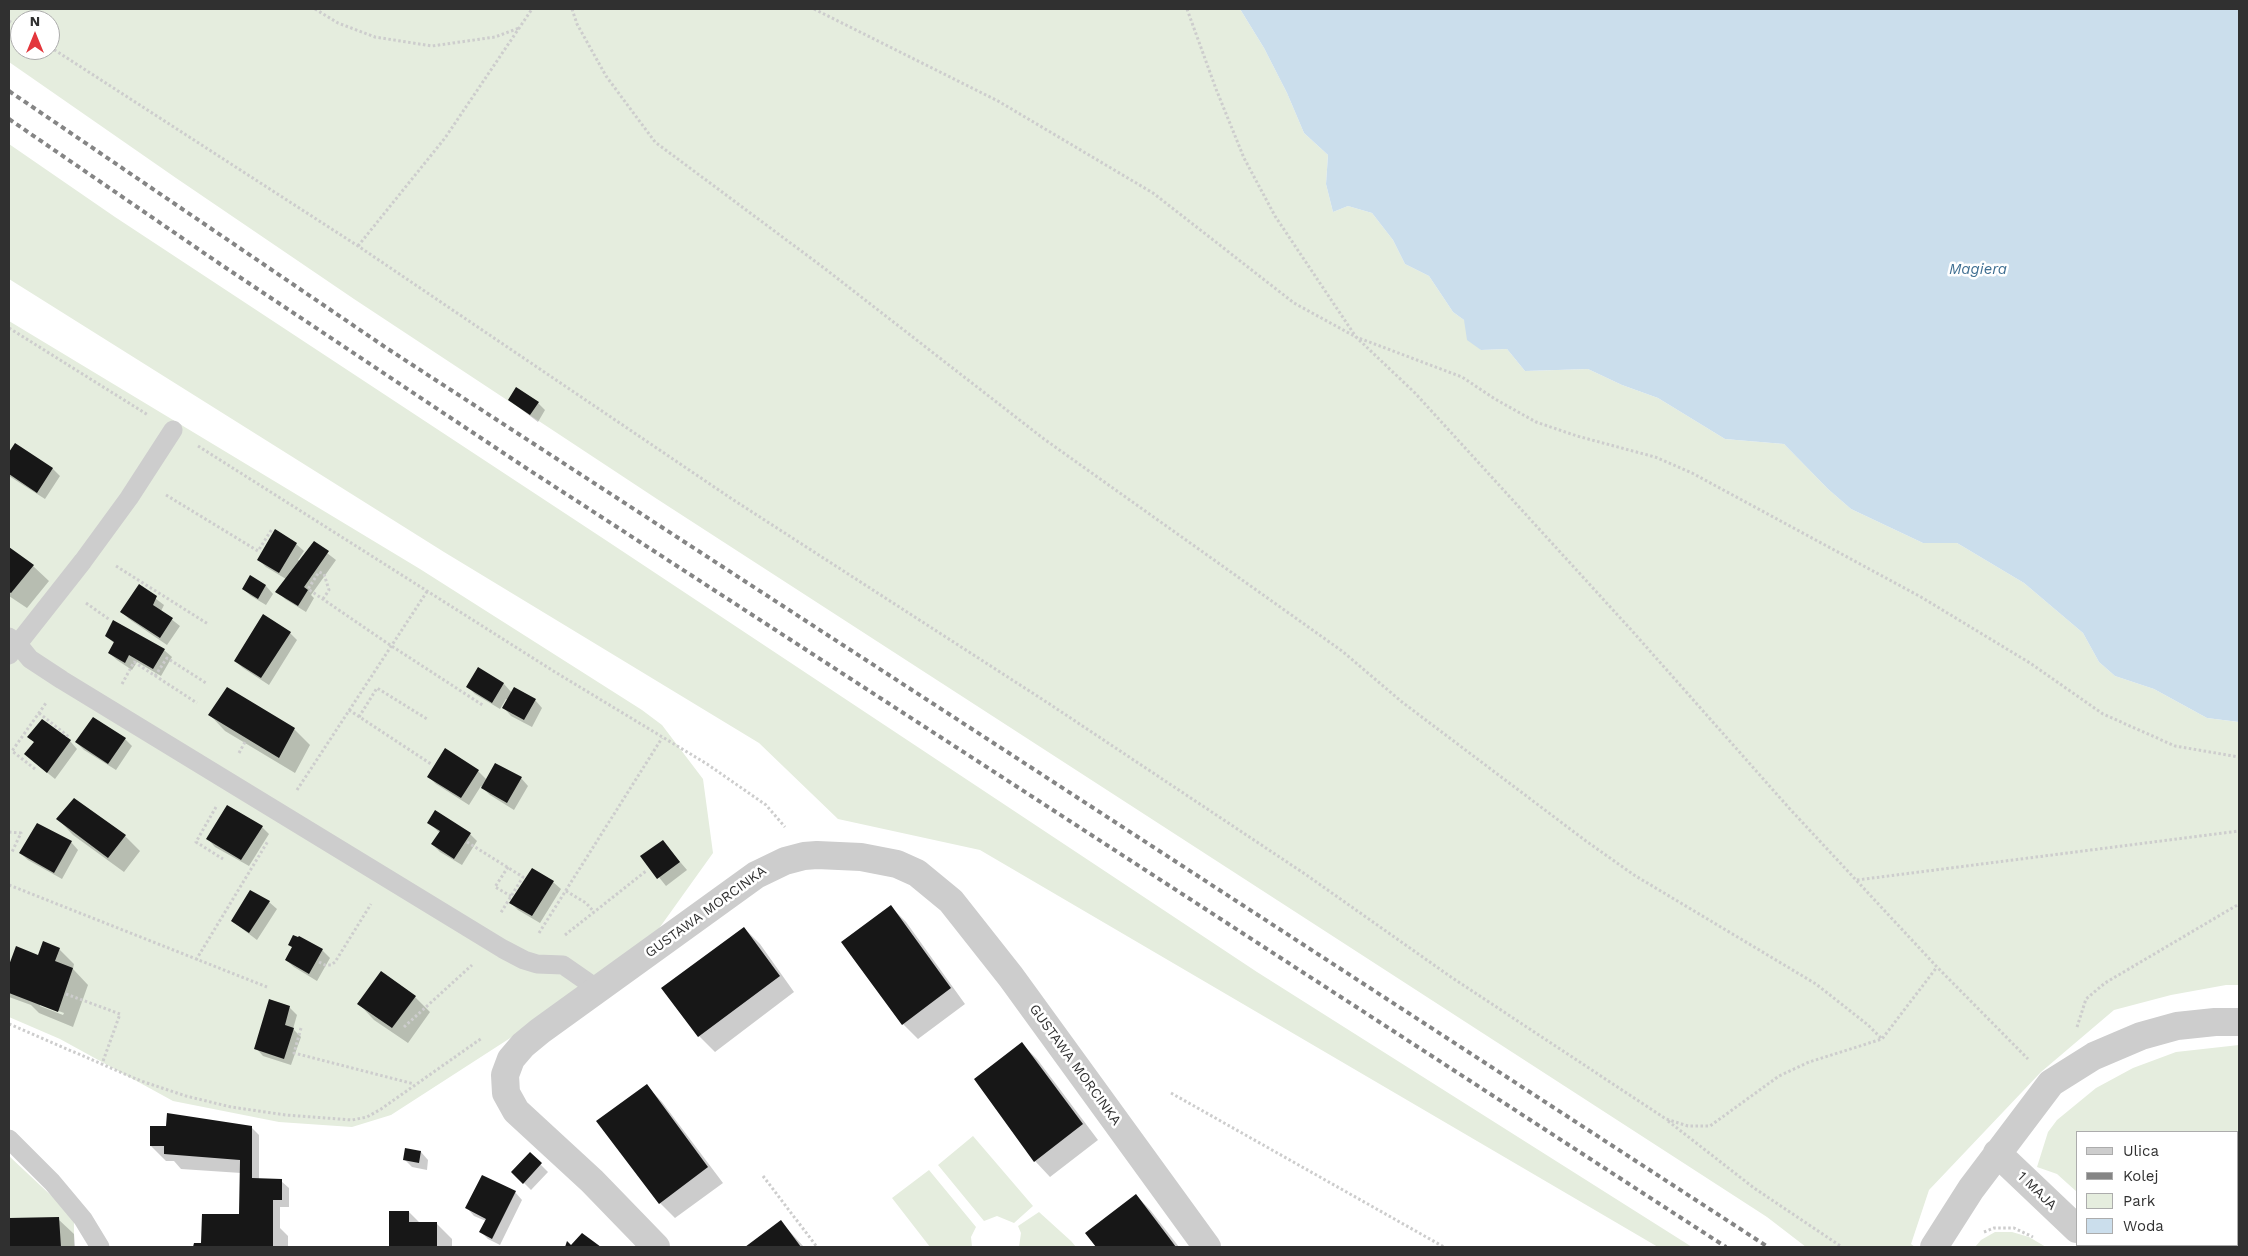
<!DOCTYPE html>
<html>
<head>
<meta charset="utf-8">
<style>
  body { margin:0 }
  #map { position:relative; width:2248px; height:1256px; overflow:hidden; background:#fff; font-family:"Work Sans",sans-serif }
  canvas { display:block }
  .frame { position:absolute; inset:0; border:10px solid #303030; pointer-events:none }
  .legend { position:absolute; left:2076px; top:1131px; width:162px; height:115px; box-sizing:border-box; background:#fff; border:1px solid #acacac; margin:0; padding:6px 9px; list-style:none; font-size:15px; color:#303030 }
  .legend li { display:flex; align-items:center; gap:10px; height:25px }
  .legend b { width:25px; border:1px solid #acacac }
  .north { position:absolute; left:10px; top:10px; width:50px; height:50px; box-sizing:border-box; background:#fff; border:1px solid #acacac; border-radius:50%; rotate:0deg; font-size:14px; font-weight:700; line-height:20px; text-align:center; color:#303030 }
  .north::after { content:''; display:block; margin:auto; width:18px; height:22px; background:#e3363c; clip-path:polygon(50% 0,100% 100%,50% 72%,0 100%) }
</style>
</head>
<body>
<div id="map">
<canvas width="2248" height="1256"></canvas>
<div class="frame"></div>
<ul class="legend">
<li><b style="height:6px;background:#cdcdcd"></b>Ulica</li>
<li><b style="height:6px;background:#858585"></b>Kolej</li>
<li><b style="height:14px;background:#e5edde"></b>Park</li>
<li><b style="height:14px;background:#cbdeec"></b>Woda</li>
</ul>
<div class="north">N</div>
</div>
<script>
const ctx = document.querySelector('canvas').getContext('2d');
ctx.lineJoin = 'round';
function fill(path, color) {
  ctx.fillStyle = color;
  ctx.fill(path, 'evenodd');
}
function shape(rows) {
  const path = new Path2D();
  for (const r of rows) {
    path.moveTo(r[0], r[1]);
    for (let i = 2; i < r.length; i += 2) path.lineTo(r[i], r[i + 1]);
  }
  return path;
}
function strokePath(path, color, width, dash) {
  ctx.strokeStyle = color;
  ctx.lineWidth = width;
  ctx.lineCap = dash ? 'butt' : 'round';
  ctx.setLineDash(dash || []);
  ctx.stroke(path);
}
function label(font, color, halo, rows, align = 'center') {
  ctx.font = font + ' "Work Sans",sans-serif';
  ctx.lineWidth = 5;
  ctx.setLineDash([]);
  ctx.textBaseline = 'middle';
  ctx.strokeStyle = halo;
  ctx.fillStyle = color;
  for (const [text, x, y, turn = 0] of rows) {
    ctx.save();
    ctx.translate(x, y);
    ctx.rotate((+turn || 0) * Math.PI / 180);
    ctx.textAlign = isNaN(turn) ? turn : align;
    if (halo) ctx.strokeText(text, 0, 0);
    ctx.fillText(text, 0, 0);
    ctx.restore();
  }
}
const green = shape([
  [9,9,1240,9,1264,48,1287,93,1304,133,1328,155,1326,184,1333,212,1348,206,1372,213,1393,240,1405,264,1429,276,1453,312,1464,320,1481,350,1507,349,1525,371,1588,369,1622,385,1658,398,1725,439,1784,444,1828,489,1851,509,1923,543,1957,543,2024,583,2083,633,2099,662,2115,676,2154,689,2207,718,2239,722,2239,985,2226,985,2171,995,2114,1010,2041,1072,1929,1190,1911,1244,1915,1247,1806,1247,1767,1217,657,499,354,299,176,178,9,62],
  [20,20,50,20,50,50,20,50],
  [9,144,115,217,604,539,1257,972,1692,1247,1658,1247,980,850,838,819,759,743,444,552,9,279],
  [9,321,420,569,642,710,662,725,703,779,713,853,650,941,532,1024,391,1115,352,1127,279,1122,173,1101,60,1039,9,1017],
  [2239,1045,2239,1247,2136,1247,2133,1245,2237,1245,2237,1132,2077,1132,2077,1192,2057,1174,2037,1167,2048,1132,2057,1120,2096,1088,2133,1068,2176,1052],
  [973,1136,1033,1206,1014,1223,997,1216,984,1221,938,1165],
  [9,1156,74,1217,74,1247,9,1247],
  [929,1170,976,1227,971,1237,972,1247,930,1247,892,1198],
  [1039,1212,1071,1241,1076,1247,1019,1247,1021,1233,1018,1226],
  [1995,1232,2012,1232,2029,1237,2046,1247,1975,1247,1981,1240]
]);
const water = shape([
  [1240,9,2239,9,2239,722,2207,718,2154,689,2115,676,2099,662,2083,633,2024,583,1957,543,1923,543,1851,509,1828,489,1784,444,1725,439,1658,398,1622,385,1588,369,1525,371,1507,349,1481,350,1467,340,1464,320,1453,312,1429,276,1405,264,1393,240,1372,213,1348,206,1333,212,1326,184,1328,155,1304,133,1287,93,1264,48]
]);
const shadow = shape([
  [509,400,538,403,545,410,538,422],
  [15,445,53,469,60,476,45,499,9,476,9,454],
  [314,543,336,560,311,595,314,598,306,612,285,599,277,591,286,579,266,567,259,560,296,544,304,551,298,560,300,561],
  [9,548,33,566,49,581,27,608,9,596],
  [250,577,266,586,273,594,266,605,251,596,243,589],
  [139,586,164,605,161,611,180,626,167,645,129,619,122,612],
  [290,633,297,640,269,685,243,668,235,661],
  [106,636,164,650,172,657,161,676,137,662,132,670,117,660,109,653,115,644],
  [478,669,504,684,512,693,535,700,542,708,532,727,511,716,504,708,508,700,506,699,500,709,475,694,468,687],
  [227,689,294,729,310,745,295,773,225,731,210,715],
  [125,739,132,746,116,770,84,750,76,742],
  [70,741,77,749,55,779,33,761],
  [478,771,487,780,521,778,528,786,514,810,490,795,481,786,469,805,436,784,429,777],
  [58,819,125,836,140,851,124,872,73,835],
  [429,823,470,834,477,841,462,865,440,852,432,844,440,833],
  [262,827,269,834,249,866,215,847,208,839],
  [71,842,78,850,62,879,28,860,20,853],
  [663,842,687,870,666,886,642,856],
  [553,882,561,889,540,923,518,910,511,903],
  [269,902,277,909,257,940,232,921],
  [890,906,906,922,965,1004,918,1039,903,1024],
  [744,928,760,944,794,992,715,1052,699,1036],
  [16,948,38,956,59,949,74,964,73,969,88,985,73,1027,39,1013,31,1005,9,997,9,968],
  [40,1004,64,1013,63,1015,40,1006],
  [293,948,322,950,330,958,317,981,294,967,286,960],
  [415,997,430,1012,408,1043,374,1020,359,1004],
  [289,1007,297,1015,293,1029,301,1037,291,1065,263,1056,256,1048],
  [1022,1044,1037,1059,1098,1140,1050,1177,1035,1161,975,1079],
  [647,1086,662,1102,723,1183,675,1218,660,1203],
  [251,1127,259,1135,259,1179,281,1181,289,1188,289,1207,280,1207,280,1228,288,1236,288,1247,195,1247,195,1244,203,1244,240,1217,241,1173,181,1169,174,1161,166,1161,151,1146],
  [406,1149,421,1152,428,1160,427,1170,412,1167,404,1159],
  [530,1154,548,1172,531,1190,513,1172],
  [515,1192,522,1200,500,1245,488,1239,481,1232,486,1221,474,1216,467,1208],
  [1136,1195,1151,1211,1179,1247,1098,1247,1087,1234],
  [390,1212,409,1212,420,1223,436,1223,452,1239,452,1247,390,1247],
  [9,1219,58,1219,74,1234,75,1247,9,1247],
  [781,1222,804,1247,747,1247]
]);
const building = shape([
  [516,387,539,402,530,415,508,400],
  [15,443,53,468,37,493,9,474,9,452],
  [275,529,297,543,279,573,257,560],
  [314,541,329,551,304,587,308,590,298,606,275,592],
  [9,547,34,565,11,593,9,592],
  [250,575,266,585,258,599,242,589],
  [139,584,157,596,153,605,173,618,160,638,120,612],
  [263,614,291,632,261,678,234,661],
  [113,620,165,649,153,669,129,655,125,663,108,653,114,642,105,636],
  [478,667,504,683,492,703,466,687],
  [227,687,295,728,279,758,208,715],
  [514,687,536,699,524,720,502,708],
  [93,717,126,738,108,764,75,742],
  [42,719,71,740,47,773,24,754,34,742,27,737],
  [445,748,479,770,461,798,427,777],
  [495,763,522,777,507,803,481,788],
  [74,798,126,835,108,858,56,819],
  [227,805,263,826,241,860,206,839],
  [435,810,471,833,454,859,431,844,440,831,427,823],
  [37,823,72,841,54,873,19,853],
  [663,840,680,862,657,879,640,856],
  [532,868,554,881,532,916,509,903],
  [250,890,270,901,249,933,231,921],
  [891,905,951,988,902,1025,841,942],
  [744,927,780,976,698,1037,661,988],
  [293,935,298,937,299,936,323,949,309,974,285,960,292,947,288,945],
  [43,941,60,948,55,961,73,968,58,1012,9,993,9,965,16,946,38,955],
  [381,971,416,996,392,1028,357,1004],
  [269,999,290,1006,285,1025,294,1028,284,1059,254,1049],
  [1022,1042,1083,1124,1034,1162,974,1079],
  [647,1084,708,1167,659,1204,596,1121],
  [167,1113,252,1126,252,1178,282,1179,282,1200,273,1200,273,1247,193,1247,194,1243,201,1243,202,1214,239,1214,240,1160,164,1154,164,1146,150,1146,150,1126,166,1126],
  [405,1148,421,1151,419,1163,403,1160],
  [530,1152,542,1163,523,1184,511,1172],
  [482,1175,516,1191,492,1239,479,1232,486,1219,465,1208],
  [1136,1194,1167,1235,1176,1247,1096,1247,1085,1233],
  [389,1211,409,1211,409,1222,437,1222,437,1247,389,1247],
  [59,1217,61,1247,9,1247,9,1218],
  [781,1220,801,1247,745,1247],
  [582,1233,601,1247,565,1247,567,1241,571,1245]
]);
const path = shape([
  [315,9,338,23,375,37,432,46,495,37,519,28],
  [572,9,577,24,606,76,655,142,824,268,1044,439,1342,651,1402,702,1586,841,1634,875,1816,984,1868,1025,1882,1039],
  [814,9,998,101,1153,193,1294,303,1356,337,1415,393,1634,633,1789,808,1937,967,2028,1059],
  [1187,9,1216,89,1244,158,1275,216,1356,337,1462,377,1495,399,1536,422,1577,436,1655,457,1692,473,1921,597,2030,663,2103,714,2175,746,2239,757],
  [9,21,20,28],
  [50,47,358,246,732,499,1048,703,1305,874,1451,977,1666,1119,1688,1126,1710,1126,1779,1076,1809,1062,1882,1039,1937,967],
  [358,246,445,138,532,9],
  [9,328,148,415],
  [198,446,555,672,707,764,766,805,785,827],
  [166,495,258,551,272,529],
  [116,566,208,624],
  [323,599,329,590,324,574,319,572,308,589,390,645,484,706],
  [86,603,110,620],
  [155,676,167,658,206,683],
  [122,684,134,662,197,703],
  [349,710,431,764],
  [39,713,69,737],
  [359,717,377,688,427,719],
  [239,753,246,740],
  [35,769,12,751,46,703],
  [297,790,428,590],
  [216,807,196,842,223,859],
  [9,832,21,833,12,852],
  [467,842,523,877,500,914],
  [508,867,495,887,511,896],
  [1857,880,2239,831],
  [9,885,267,987],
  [566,891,586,903,594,912],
  [539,933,662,738],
  [565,935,646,871],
  [196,960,268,841],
  [319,962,325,965,331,965,335,962,371,904],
  [66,994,120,1014,102,1064],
  [9,1024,141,1081,186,1096,231,1107,286,1115,352,1120,367,1117,381,1109,482,1038],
  [404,1027,472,965],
  [2077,1027,2086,999,2105,983,2239,904],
  [301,1028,294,1053,414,1084],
  [1171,1093,1444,1247],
  [1668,1121,1754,1188,1842,1247],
  [763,1176,817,1247],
  [1984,1232,1994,1228,2014,1228,2033,1237]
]);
const service = shape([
  [9,637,17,643,30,659,62,680,503,949,524,960,537,964,563,965,599,990],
  [9,655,83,561,129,498,173,430],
  [9,1139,52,1182,83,1219,100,1247]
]);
const minor = shape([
  [1997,1153,2077,1229],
  [2093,1245,2096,1247],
  [656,1247,592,1181,516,1111,506,1093,505,1075,511,1059,523,1045,540,1031,756,875,785,861,804,856,817,855,861,857,897,864,917,873,951,901,1011,977,1207,1247],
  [1934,1247,1971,1189,2051,1083,2094,1056,2141,1036,2177,1026,2215,1022,2239,1022]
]);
const rail = shape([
  [9,91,388,349,1768,1247],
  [9,119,220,264,526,468,1726,1247]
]);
const streetNames = [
  ["GUSTAWA MORCINKA",706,912,-36],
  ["GUSTAWA MORCINKA",1075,1065,54],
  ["1 MAJA",2037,1191,44]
];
const waterNames = [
  ["Magiera",1978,270]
];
fill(green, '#e5edde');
fill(water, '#cbdeec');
fill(shadow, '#0003');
fill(building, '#171717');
strokePath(path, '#cdcdcd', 3, [2.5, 2.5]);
strokePath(service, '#cdcdcd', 19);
strokePath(minor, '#cdcdcd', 28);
strokePath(rail, '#858585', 4, [5, 4]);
label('14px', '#303030', '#fff', streetNames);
label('italic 15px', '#3e6e91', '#fff', waterNames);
</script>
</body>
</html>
